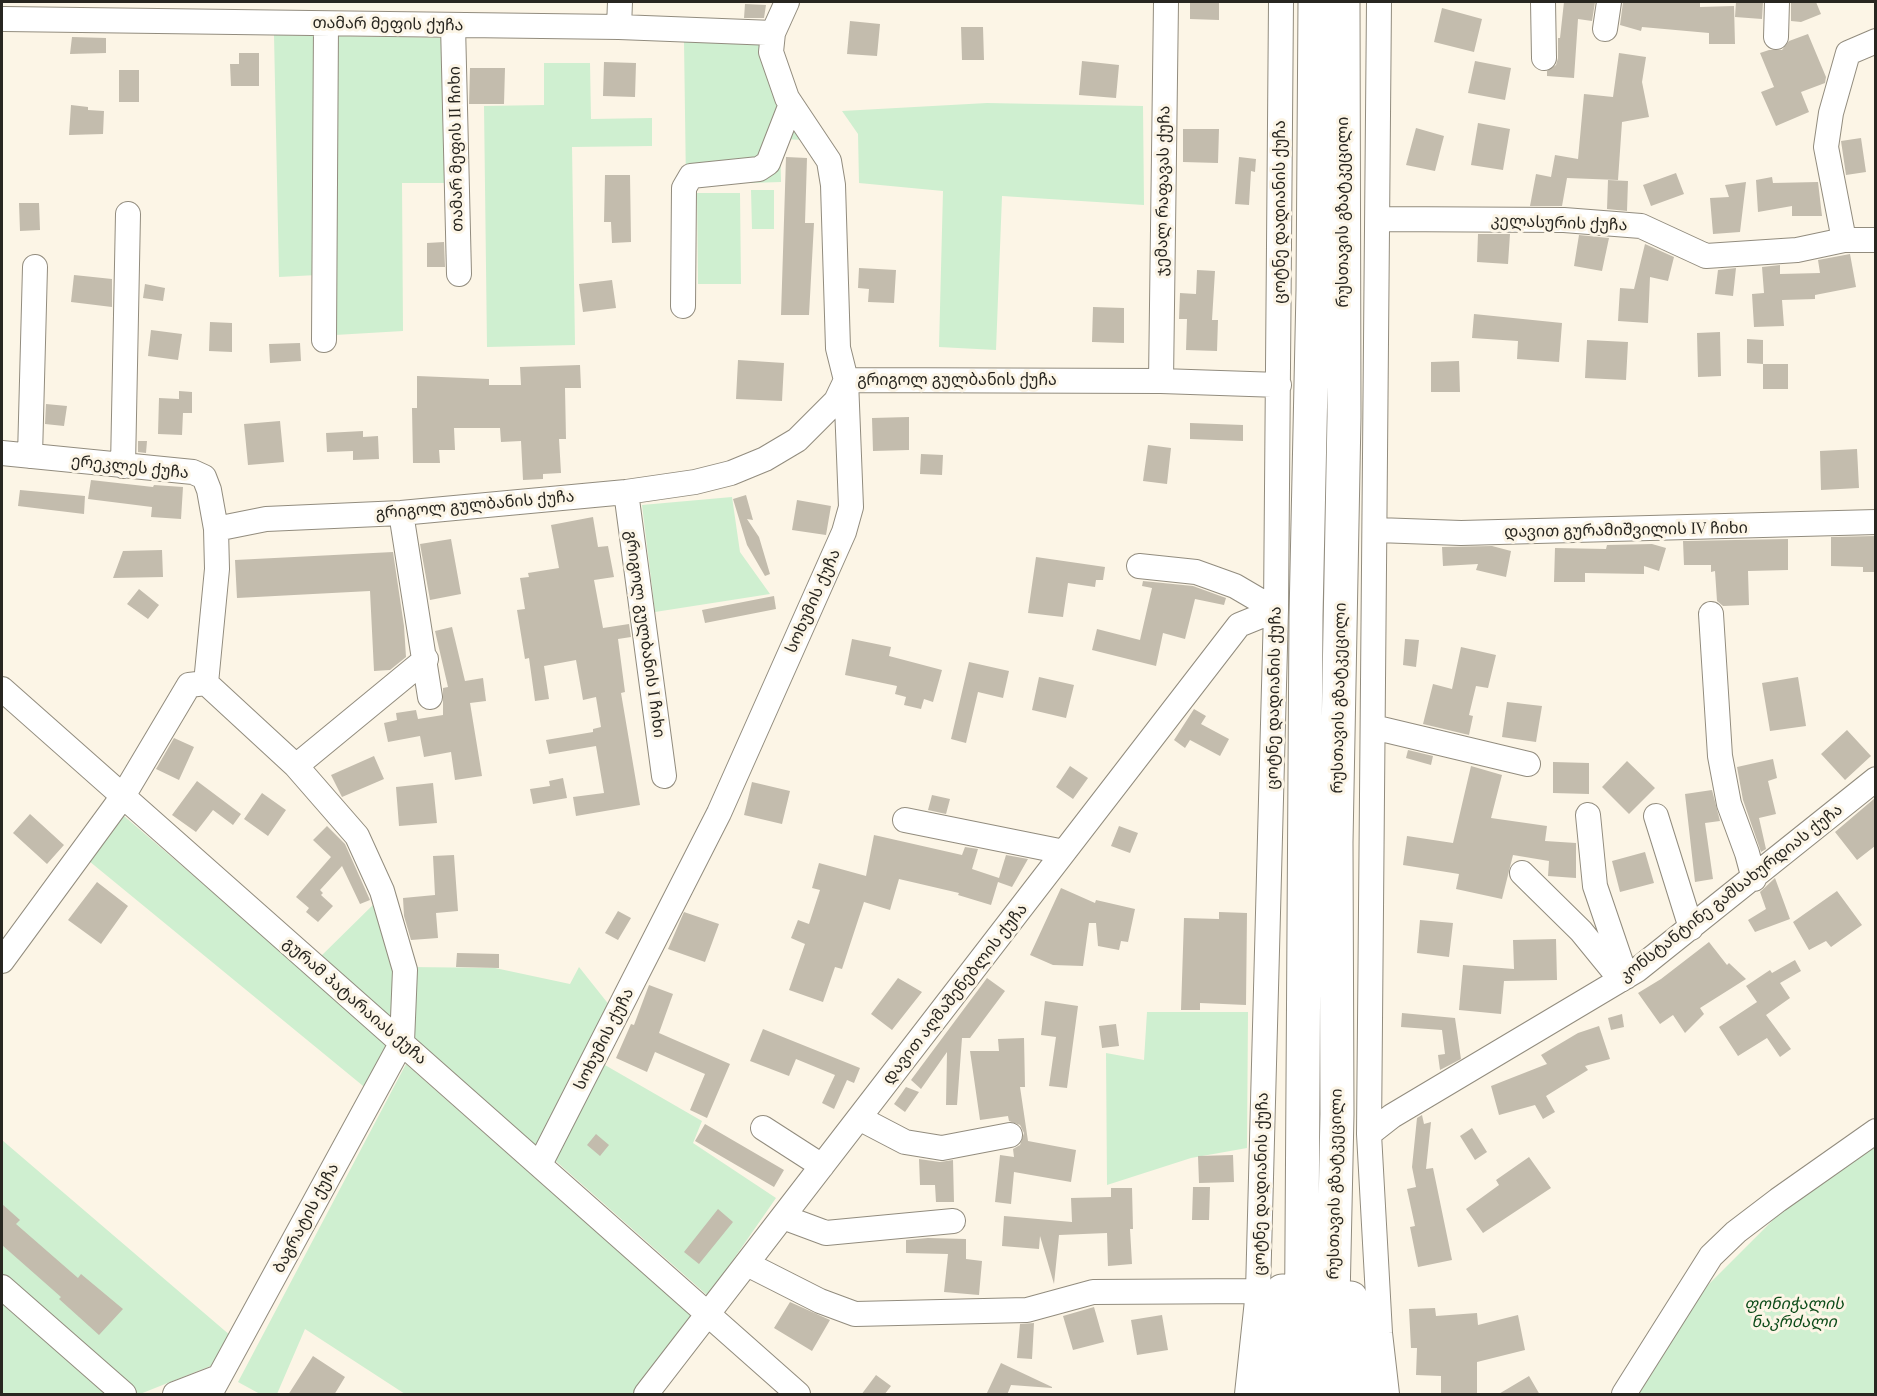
<!DOCTYPE html>
<html>
<head>
<meta charset="utf-8">
<style>
  body { margin:0 }
  #map { position:relative; width:1877px; height:1396px; overflow:hidden; background:#fcf5e6; font-family:"Playfair Display",serif }
  canvas { display:block }
  .frame { position:absolute; inset:0; border:3px solid #282620; pointer-events:none }
</style>
</head>
<body>
<div id="map">
<canvas width="1877" height="1396"></canvas>
<div class="frame"></div>
</div>
<script>
const ctx = document.querySelector('canvas').getContext('2d');
ctx.lineJoin = 'round';
function fill(path, color) {
  ctx.fillStyle = color;
  ctx.fill(path, 'evenodd');
}
function shape(rows) {
  const path = new Path2D();
  for (const r of rows) {
    path.moveTo(r[0], r[1]);
    for (let i = 2; i < r.length; i += 2) path.lineTo(r[i], r[i + 1]);
  }
  return path;
}
function strokePath(path, color, width, dash) {
  ctx.strokeStyle = color;
  ctx.lineWidth = width;
  ctx.lineCap = dash ? 'butt' : 'round';
  ctx.setLineDash(dash || []);
  ctx.stroke(path);
}
function label(font, color, halo, rows, align = 'center') {
  ctx.font = font + ' "Playfair Display","Noto Sans Georgian",serif';
  ctx.lineWidth = 6;
  ctx.setLineDash([]);
  ctx.textBaseline = 'middle';
  ctx.strokeStyle = halo;
  ctx.fillStyle = color;
  for (const [text, x, y, turn = 0] of rows) {
    ctx.save();
    ctx.translate(x, y);
    ctx.rotate((+turn || 0) * Math.PI / 180);
    ctx.textAlign = isNaN(turn) ? turn : align;
    if (halo) ctx.strokeText(text, 0, 0);
    ctx.fillText(text, 0, 0);
    ctx.restore();
  }
}
const green = shape([
  [274,35,459,38,460,183,402,183,403,331,335,335,336,274,279,277],
  [759,38,806,140,780,139,781,182,686,185,684,41],
  [544,63,590,63,591,119,652,118,652,146,572,147,575,345,487,347,484,106,544,105],
  [987,103,1143,106,1144,205,1002,196,996,350,939,347,943,191,859,183,858,134,842,111],
  [751,190,774,190,774,229,752,229],
  [697,193,740,193,741,284,698,284],
  [732,497,740,552,770,594,655,612,642,505],
  [124,816,392,1046,368,1090,89,861],
  [380,898,399,973,398,1030,316,961],
  [411,967,495,968,570,984,579,967,610,1006,536,1147,410,1040],
  [1147,1012,1248,1012,1247,1148,1191,1158,1107,1185,1106,1053,1144,1060],
  [598,1061,702,1121,693,1143,776,1198,708,1296,550,1156],
  [406,1064,696,1320,640,1394,405,1394,305,1329,277,1394,260,1394,238,1382],
  [2,1140,231,1336,218,1363,140,1394,2,1394],
  [1875,1144,1875,1394,1637,1394,1707,1286,1778,1215]
]);
const building = shape([
  [1190,2,1219,2,1219,20,1190,19],
  [1564,2,1595,2,1592,21,1578,19,1574,78,1547,76,1547,71,1556,65,1558,58,1558,38,1560,38],
  [1623,2,1700,2,1700,7,1734,6,1735,44,1709,44,1709,33,1642,27,1641,31,1620,25],
  [1736,2,1763,2,1762,19,1735,17],
  [1791,2,1816,2,1821,14,1801,22,1791,21],
  [745,4,766,5,764,18,744,18],
  [1442,8,1482,19,1474,52,1434,42],
  [850,21,880,24,877,56,847,54],
  [961,27,983,27,984,60,962,60],
  [1808,34,1826,77,1825,83,1801,92,1809,112,1776,126,1761,92,1774,87,1760,53,1769,50,1782,50,1789,41],
  [72,37,106,38,106,53,70,54],
  [239,53,259,53,259,86,231,86,230,64,239,64],
  [1619,53,1646,57,1642,82,1649,117,1622,122,1618,180,1567,178,1562,206,1530,206,1536,174,1551,177,1555,155,1578,159,1584,94,1613,97],
  [1082,61,1119,65,1116,98,1079,95],
  [1475,61,1511,68,1505,100,1468,93],
  [604,62,636,63,635,97,603,96],
  [470,68,505,68,504,104,469,104],
  [119,70,139,70,139,102,119,102],
  [71,105,88,107,88,110,104,111,103,134,69,135],
  [1478,123,1510,129,1503,170,1471,165],
  [1416,128,1444,136,1435,171,1406,165],
  [1183,129,1219,129,1218,163,1183,162],
  [1861,138,1866,172,1846,175,1841,141],
  [786,157,807,158,805,223,814,223,809,315,781,315],
  [1239,157,1256,159,1255,172,1251,171,1249,205,1235,204],
  [1676,173,1684,194,1651,206,1643,185],
  [605,175,630,175,631,242,612,243,611,222,604,222],
  [1772,177,1773,183,1818,182,1822,216,1792,216,1792,206,1758,212,1756,180],
  [1608,180,1628,181,1627,211,1607,209],
  [1746,182,1740,232,1713,234,1710,198,1729,197,1725,185],
  [19,203,39,203,40,230,20,231],
  [1478,234,1510,234,1508,264,1477,262],
  [1579,235,1609,238,1602,271,1574,266],
  [444,242,445,267,427,267,427,243],
  [1645,244,1674,257,1668,281,1650,277,1648,323,1618,321,1620,288,1634,289],
  [1850,254,1856,287,1815,295,1815,299,1782,300,1784,326,1754,327,1752,294,1764,293,1762,267,1780,265,1780,274,1820,273,1818,260],
  [859,268,896,270,894,303,868,302,869,289,858,288],
  [1736,268,1733,296,1715,294,1718,270],
  [1197,270,1215,271,1212,320,1218,320,1217,351,1186,350,1187,319,1179,319,1180,293,1196,294],
  [74,275,112,279,112,307,71,302],
  [612,280,616,308,583,312,579,284],
  [145,284,165,288,163,301,143,298],
  [1093,307,1124,308,1124,343,1092,342],
  [1474,314,1562,323,1559,362,1517,359,1518,341,1472,338],
  [210,322,232,323,232,352,209,351],
  [151,330,182,334,178,360,148,356],
  [1720,332,1721,376,1698,377,1697,333],
  [1747,339,1763,340,1763,364,1747,363],
  [1587,340,1628,342,1626,380,1585,378],
  [300,343,301,361,270,363,269,344],
  [738,360,784,363,782,401,736,399],
  [1459,361,1460,392,1431,392,1431,362],
  [1763,364,1788,364,1788,389,1763,389],
  [580,365,581,388,565,388,566,439,559,439,561,473,543,474,543,479,523,480,521,441,501,442,500,428,454,428,455,450,439,450,440,463,413,463,412,408,417,408,417,376,489,379,489,385,521,385,520,367],
  [179,391,192,392,192,413,183,413,182,435,158,434,159,398,179,399],
  [46,404,67,406,64,426,45,424],
  [909,417,909,450,873,451,872,418],
  [280,421,284,462,248,465,244,424],
  [1190,423,1243,425,1243,441,1190,439],
  [363,431,363,437,378,436,379,459,353,460,353,451,327,452,326,433],
  [138,441,147,441,146,453,138,452],
  [1148,445,1171,448,1167,484,1143,481],
  [1857,449,1859,488,1821,490,1820,451],
  [921,454,943,455,942,475,920,474],
  [91,480,153,487,154,485,183,487,181,519,151,517,152,507,88,499],
  [20,490,85,496,84,514,18,506],
  [746,495,753,520,747,519,759,537,770,574,765,576,747,545,733,499],
  [797,500,831,506,826,535,792,530],
  [593,517,598,547,608,546,614,577,594,580,603,628,629,624,631,637,618,639,625,692,621,693,640,805,576,816,573,797,604,793,596,746,549,754,546,740,593,732,593,729,601,727,596,697,583,700,576,660,544,666,549,699,535,701,529,658,525,659,517,610,525,609,520,578,529,577,528,573,559,568,551,525],
  [1875,536,1875,572,1863,572,1863,567,1831,566,1831,537],
  [451,539,461,594,430,600,420,544],
  [1788,539,1788,570,1748,571,1749,605,1723,606,1717,601,1715,571,1711,572,1711,565,1684,565,1683,541],
  [1652,544,1666,548,1659,571,1644,566,1644,574,1585,573,1585,582,1554,582,1555,548,1606,549,1607,545],
  [1492,546,1511,551,1506,577,1476,570,1478,564,1443,566,1442,547],
  [162,550,163,577,113,578,123,551],
  [393,552,404,626,406,657,390,670,374,671,370,591,237,598,235,560],
  [1036,557,1105,567,1103,580,1096,580,1095,587,1068,583,1063,617,1028,613],
  [1143,581,1193,586,1226,598,1224,605,1195,599,1185,639,1163,633,1156,666,1092,650,1097,629,1140,640,1152,588,1142,586],
  [139,589,159,605,148,619,127,604],
  [774,596,776,609,705,623,702,610],
  [452,627,465,681,483,678,486,701,470,703,482,776,455,780,451,752,424,757,420,736,388,742,384,723,397,720,396,713,416,710,418,719,443,715,443,688,448,687,435,631],
  [852,639,891,647,889,656,942,670,933,702,924,699,921,709,904,705,906,697,895,694,897,686,845,675],
  [1405,639,1419,640,1416,667,1403,665],
  [1461,647,1496,655,1488,688,1476,686,1469,715,1473,716,1469,735,1423,724,1433,684,1452,689],
  [969,662,1009,671,1003,698,978,692,966,743,951,739],
  [1039,677,1074,685,1066,718,1032,710],
  [1798,677,1806,726,1770,731,1762,683],
  [1507,702,1542,706,1536,742,1502,737],
  [1194,709,1206,716,1201,724,1229,739,1220,756,1190,740,1185,748,1174,740],
  [1847,730,1871,756,1845,780,1821,754],
  [174,738,194,747,179,780,156,769],
  [1408,750,1433,756,1431,765,1406,758],
  [374,756,384,779,342,797,331,775],
  [1773,759,1777,778,1768,781,1776,814,1759,818,1766,849,1761,852,1743,800,1737,767],
  [1627,761,1655,788,1629,814,1602,787],
  [1553,762,1589,763,1589,794,1553,793],
  [1070,766,1088,778,1073,799,1056,787],
  [1471,766,1502,775,1491,818,1547,826,1545,841,1576,843,1576,878,1548,876,1549,861,1513,855,1502,899,1456,889,1459,874,1403,865,1407,836,1453,843],
  [563,778,567,798,533,804,530,789,550,786,549,781],
  [197,781,241,814,233,825,213,810,196,832,172,815],
  [752,782,790,791,782,824,744,815],
  [433,783,437,823,399,826,396,787],
  [1712,790,1720,821,1705,823,1713,879,1695,882,1685,794],
  [262,793,286,810,268,836,244,819],
  [932,795,950,799,946,814,928,810],
  [1875,798,1875,846,1857,860,1835,832],
  [30,814,64,845,47,864,13,833],
  [327,826,345,844,370,900,360,904,342,866,320,890,323,893,321,895,333,906,318,922,306,912,309,908,296,897,331,857,313,840],
  [1119,826,1138,833,1130,853,1111,846],
  [874,835,962,855,965,847,978,849,972,869,999,878,1006,855,1028,859,1012,887,998,882,991,905,958,895,959,893,899,879,890,910,864,902,842,969,835,967,823,1002,789,990,805,944,791,938,798,920,809,924,820,890,812,888,819,863,866,876],
  [1645,852,1654,883,1620,892,1612,861],
  [454,855,458,911,436,913,438,938,411,940,404,916,403,898,435,895,433,856],
  [1775,878,1790,919,1755,932,1748,920,1766,909,1760,892],
  [97,882,128,906,101,944,68,920],
  [1061,888,1095,903,1096,900,1135,909,1128,942,1121,941,1119,950,1098,946,1096,923,1089,923,1083,966,1053,965,1030,955],
  [1837,891,1862,925,1831,947,1826,941,1809,950,1793,922],
  [618,911,631,918,618,940,605,933],
  [684,912,719,924,705,962,668,949],
  [1219,912,1247,913,1246,1005,1200,1003,1200,1010,1181,1010,1184,918,1219,919],
  [1420,920,1453,923,1449,957,1417,953],
  [1556,939,1557,980,1504,981,1501,1014,1459,1010,1463,965,1514,969,1513,940],
  [1709,942,1727,965,1729,963,1746,979,1700,1008,1704,1014,1685,1033,1673,1015,1660,1024,1638,993,1661,979],
  [457,953,499,954,499,968,456,967],
  [1795,960,1801,971,1780,983,1790,998,1766,1015,1791,1049,1780,1057,1767,1038,1738,1056,1719,1027,1757,1002,1746,986,1770,970,1772,973],
  [898,978,922,992,892,1030,871,1014],
  [987,978,1005,991,970,1038,962,1038,957,1105,946,1105,947,1052,921,1089,911,1080],
  [649,985,673,994,659,1033,730,1064,707,1118,690,1110,705,1074,655,1052,647,1072,616,1058,631,1024,634,1025],
  [1045,1001,1078,1006,1067,1088,1049,1086,1056,1037,1041,1035],
  [1402,1013,1455,1018,1461,1059,1440,1070,1438,1055,1445,1054,1442,1030,1401,1027],
  [1622,1014,1624,1027,1611,1030,1608,1018],
  [1116,1024,1119,1046,1102,1048,1099,1026],
  [1599,1026,1610,1059,1585,1066,1588,1070,1546,1096,1555,1112,1543,1119,1535,1105,1499,1115,1491,1086,1547,1064,1541,1055,1578,1033],
  [763,1029,860,1068,854,1083,847,1080,834,1109,822,1103,835,1075,796,1059,789,1076,750,1061],
  [1024,1038,1025,1087,1020,1087,1028,1141,1076,1150,1071,1182,1014,1172,1011,1204,995,1202,1000,1155,1014,1157,1013,1149,1020,1145,1024,1133,1020,1125,1009,1121,1008,1116,980,1120,970,1051,999,1051,998,1039],
  [906,1087,919,1092,905,1112,894,1104],
  [1422,1115,1424,1124,1431,1122,1426,1169,1433,1168,1452,1260,1418,1267,1410,1227,1415,1226,1407,1189,1416,1187,1412,1167,1417,1118],
  [705,1124,784,1170,774,1187,695,1141],
  [1472,1128,1487,1152,1475,1160,1460,1136],
  [596,1134,609,1145,600,1156,587,1145],
  [1233,1155,1234,1182,1199,1183,1198,1156],
  [1529,1157,1551,1188,1483,1233,1466,1209,1499,1185,1496,1180],
  [919,1159,940,1162,953,1160,954,1202,936,1202,935,1185,920,1185],
  [1193,1187,1210,1187,1209,1220,1192,1220],
  [1111,1188,1132,1188,1133,1229,1130,1229,1132,1264,1108,1266,1107,1233,1059,1235,1054,1284,1040,1236,1039,1249,1002,1246,1004,1216,1072,1222,1071,1198,1111,1197],
  [2,1204,20,1220,16,1224,78,1278,81,1274,123,1309,99,1335,59,1299,61,1297,2,1245],
  [718,1209,733,1222,699,1264,684,1252],
  [928,1238,966,1239,966,1259,982,1261,979,1295,944,1292,948,1254,906,1253,906,1240],
  [790,1302,830,1320,812,1351,774,1328],
  [1094,1307,1104,1342,1073,1350,1063,1316],
  [1435,1308,1436,1316,1477,1313,1478,1325,1518,1315,1525,1350,1477,1362,1477,1395,1441,1395,1441,1376,1416,1375,1417,1348,1411,1348,1409,1309],
  [1162,1315,1168,1350,1137,1355,1131,1320],
  [1034,1323,1032,1359,1017,1358,1020,1324],
  [313,1356,345,1377,334,1395,288,1395],
  [1001,1363,1052,1387,1052,1388,1011,1385,1007,1395,986,1395],
  [876,1375,891,1386,884,1395,861,1395],
  [1529,1376,1540,1395,1497,1395]
]);
const minor = shape([
  [1379,2,1369,1134,1380,1333,1387,1394],
  [1543,2,1544,58],
  [4,19,619,27,773,33],
  [453,25,459,274],
  [619,27,620,2],
  [1605,29,1609,2],
  [1776,37,1777,2],
  [1379,219,1564,220,1641,226,1706,256,1797,250,1844,240,1876,240],
  [1844,240,1826,147,1831,113,1848,53,1876,41],
  [683,306,684,188,691,176,759,169,768,163,791,104],
  [324,340,326,24],
  [846,380,1161,381,1279,385],
  [1161,381,1166,2],
  [2,453,193,472,204,477,209,490,216,529,217,569,206,683,296,766,357,836,382,891,405,970,402,1042,210,1394],
  [30,456,35,267],
  [123,466,128,214],
  [626,492,664,776],
  [401,513,430,697],
  [216,529,266,519,401,513,626,492,695,482,731,473,765,459,797,440,836,401,846,380],
  [1377,530,1461,533,1876,522],
  [1139,566,1196,572,1235,586,1276,610],
  [1711,614,1720,756,1729,804,1747,853,1754,879],
  [2,689,798,1394],
  [1373,727,1528,764],
  [296,766,426,659],
  [1588,815,1595,886,1626,977],
  [1656,816,1691,928],
  [905,820,1064,852],
  [1522,873,1581,931,1621,980],
  [2,961,123,796,189,685,206,683],
  [859,1118,905,1142,942,1148,1010,1135],
  [763,1128,822,1166],
  [1369,1134,1392,1116,1637,970,1876,779],
  [540,1164,719,813,844,532,851,507,846,380,838,348,833,185,829,161,787,98,771,52,773,33,787,2],
  [783,1217,826,1233,953,1221],
  [747,1264,820,1301,855,1314,1027,1310,1093,1292,1258,1291],
  [2,1287,124,1394],
  [175,1394,219,1377],
  [646,1394,1239,625,1276,610],
  [1247,1394,1258,1291,1276,610,1281,2],
  [1624,1394,1711,1256,1736,1232,1778,1200,1876,1131]
]);
const highway = shape([
  [1351,1298,1362,1394],
  [1272,1394,1282,1291],
  [1301,1394,1306,616,1313,290,1315,2],
  [1331,1394,1337,1114,1336,842,1344,416,1343,2]
]);
const streetNames = [
  ["თამარ მეფის ქუჩა",388,24,1],
  ["თამარ მეფის II ჩიხი",456,149,-91],
  ["ჯემალ რაფავას ქუჩა",1163,191,-89],
  ["ცოტნე დადიანის ქუჩა",1280,212,-90],
  ["რუსთავის გზატკეცილი",1343,212,-90],
  ["კელასურის ქუჩა",1559,223,2],
  ["გრიგოლ გულბანის ქუჩა",957,380],
  ["ერეკლეს ქუჩა",130,467,6],
  ["გრიგოლ გულბანის ქუჩა",475,505,-5],
  ["დავით გურამიშვილის IV ჩიხი",1626,530,-1],
  ["სოხუმის ქუჩა",813,601,-66],
  ["გრიგოლ გულბანის I ჩიხი",645,634,82],
  ["ცოტნე დადიანის ქუჩა",1274,698,-89],
  ["რუსთავის გზატკეცილი",1339,698,-89],
  ["კონსტანტინე გამსახურდიას ქუჩა",1731,893,-38],
  ["დავით აღმაშენებლის ქუჩა",955,994,-52],
  ["გურამ პატარაიას ქუჩა",355,1001,41],
  ["სოხუმის ქუჩა",604,1039,-63],
  ["ცოტნე დადიანის ქუჩა",1261,1184,-89],
  ["რუსთავის გზატკეცილი",1335,1184,-89],
  ["ბაგრატის ქუჩა",306,1218,-62]
];
const parkNames = [
  ["ფონიჭალის",1794,1304],
  ["ნაკრძალი",1794,1322]
];
fill(green, '#cfefd0');
fill(building, '#c3bcad');
strokePath(minor, '#928c7e', 26);
strokePath(highway, '#928c7e', 35);
strokePath(minor, '#fff', 24);
strokePath(highway, '#fff', 33);
label('16px', '#282620', '#fcf5e6', streetNames);
label('italic 16px', '#0c4b19', '#fcf5e6', parkNames);
</script>
</body>
</html>
